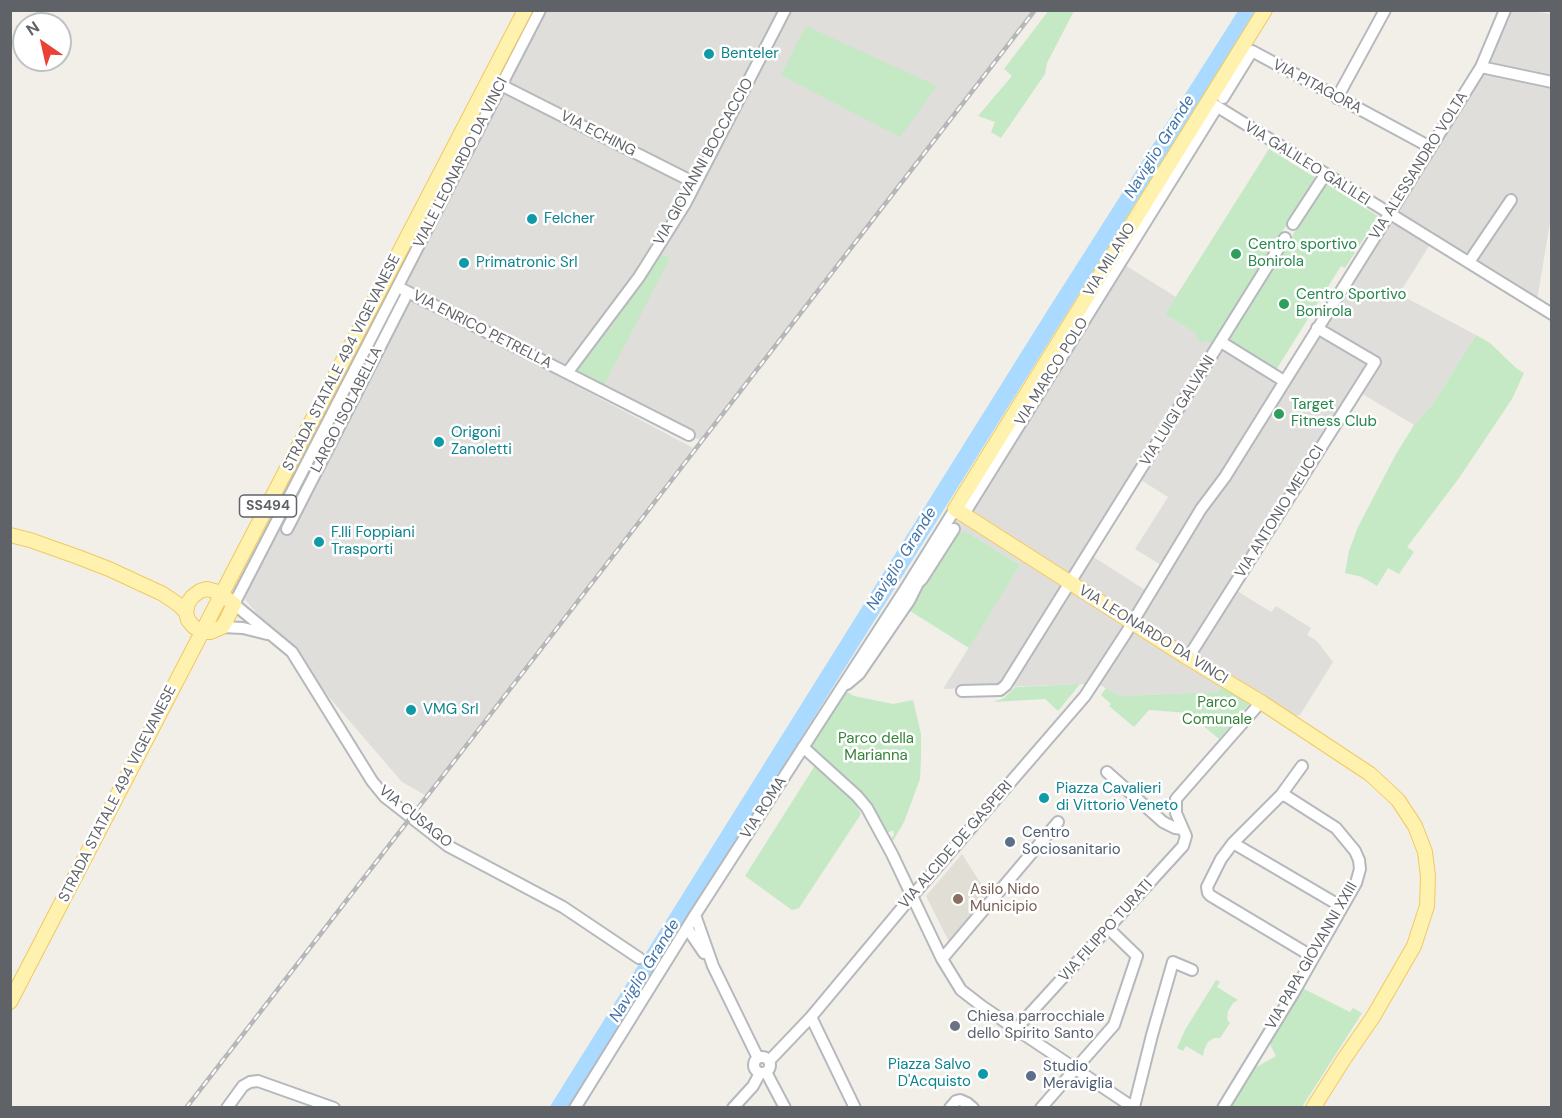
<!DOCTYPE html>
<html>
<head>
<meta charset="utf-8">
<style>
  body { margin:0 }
  #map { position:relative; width:1562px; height:1118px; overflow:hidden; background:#f1efe8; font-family:"DM Sans",sans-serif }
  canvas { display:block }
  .frame { position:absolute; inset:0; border:12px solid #5f6368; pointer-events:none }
  .north { position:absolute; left:12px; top:12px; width:60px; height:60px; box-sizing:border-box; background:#fff; border:2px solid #bfc1c3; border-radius:50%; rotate:326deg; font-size:16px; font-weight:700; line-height:24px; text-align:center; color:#5f6368 }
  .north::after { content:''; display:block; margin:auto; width:21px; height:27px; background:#ea4335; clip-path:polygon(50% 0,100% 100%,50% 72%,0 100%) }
</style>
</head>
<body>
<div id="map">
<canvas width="1562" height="1118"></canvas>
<div class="frame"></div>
<div class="north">N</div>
</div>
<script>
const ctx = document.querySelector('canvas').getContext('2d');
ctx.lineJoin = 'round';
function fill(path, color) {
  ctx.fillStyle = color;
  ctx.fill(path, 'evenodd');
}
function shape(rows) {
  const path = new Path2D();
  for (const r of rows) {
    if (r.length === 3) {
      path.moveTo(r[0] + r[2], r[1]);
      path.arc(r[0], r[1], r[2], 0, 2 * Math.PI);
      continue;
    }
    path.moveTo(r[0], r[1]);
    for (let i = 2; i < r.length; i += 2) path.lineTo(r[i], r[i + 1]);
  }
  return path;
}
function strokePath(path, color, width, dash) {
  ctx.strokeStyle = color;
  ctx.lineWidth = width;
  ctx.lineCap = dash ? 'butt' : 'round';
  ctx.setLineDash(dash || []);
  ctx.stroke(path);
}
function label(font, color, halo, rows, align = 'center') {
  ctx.font = font + ' "DM Sans",sans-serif';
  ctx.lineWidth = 5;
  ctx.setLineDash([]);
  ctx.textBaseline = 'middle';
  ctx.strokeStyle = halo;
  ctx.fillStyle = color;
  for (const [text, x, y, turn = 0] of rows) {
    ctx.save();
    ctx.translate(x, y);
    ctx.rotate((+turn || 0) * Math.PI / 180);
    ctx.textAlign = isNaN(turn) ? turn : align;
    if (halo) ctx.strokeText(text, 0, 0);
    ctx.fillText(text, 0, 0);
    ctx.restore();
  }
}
const industrial = shape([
  [777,10,789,16,792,10,1032,11,700,440,406,283,404,281,543,11],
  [1509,11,1532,11,1551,14,1551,217,1537,300,1434,238,1399,294,1476,335,1432,405,1414,425,1356,390,1231,587,1271,612,1276,606,1311,628,1307,635,1317,641,1333,662,1300,715,1293,716,1222,685,1218,692,1120,696,1102,686,1080,684,943,689,1020,565,967,532,893,600,1109,255,1176,297,1165,314,1284,387],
  [1141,480,1168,497,1135,549,1161,565,1145,590,1092,556],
  [401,292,693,448,425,795,402,782,242,596]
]);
const education = shape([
  [962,854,990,898,950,944,926,896]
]);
const green = shape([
  [1049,10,1074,11,1047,63,1045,74,1001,138,991,132,995,122,978,116,1012,76,1004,69],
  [806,26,937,86,900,137,781,75],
  [1269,149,1316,178,1212,344,1206,340,1201,343,1197,338,1197,334,1165,314],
  [1325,183,1378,216,1345,268,1341,266,1276,370,1228,340],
  [661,254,670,258,604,385,575,371,615,322],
  [1476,335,1490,343,1516,368,1524,373,1512,399,1459,478,1407,547,1414,552,1399,574,1388,568,1377,586,1362,577,1345,573,1349,551,1358,527,1395,456,1414,425,1432,405],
  [967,532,1020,565,969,648,907,609,954,533],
  [1080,684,1058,711,1045,699,993,702,1004,698,1015,687],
  [1222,685,1250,703,1219,739,1188,713,1149,710,1134,727,1109,706,1111,704,1101,695,1106,688,1120,696,1218,692],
  [846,691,854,696,893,704,913,700,921,734,921,755,920,779,904,822,893,841,891,838,894,835,893,830,887,833,862,795,810,748],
  [816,764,852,799,861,814,799,908,792,910,745,876],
  [1216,980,1220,982,1217,987,1238,1000,1233,1003,1228,1011,1227,1019,1230,1023,1220,1038,1214,1038,1208,1042,1204,1050,1203,1056,1186,1046,1183,1051,1177,1048,1185,1030],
  [1302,988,1350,1012,1353,1008,1362,1013,1302,1107,1229,1108,1253,1069,1276,1056,1269,1042]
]);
const water = shape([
  [1238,11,1256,11,570,1107,549,1108,1044,316]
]);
const minor = shape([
  [540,10,234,604,292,652,372,781,385,797,448,846,563,907,639,958],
  [1481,67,1552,82],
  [501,85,695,183],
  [1223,98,1252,51,1430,147],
  [1337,98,1385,10],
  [1213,104,1552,314],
  [1293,224,1325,175],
  [1469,262,1511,200],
  [398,287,689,435],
  [1221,342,1284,381],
  [567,373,639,277,685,204,785,10],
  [964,514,1217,107],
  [287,529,408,292],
  [918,583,922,579,954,529],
  [222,627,243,628,267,634],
  [1188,658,1375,362,1317,328],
  [847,684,859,674,909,601,918,583,916,572],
  [962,691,1000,690,1006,685,1285,238],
  [803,747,857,796,867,808,892,854,942,959,961,990,983,1007,1134,1108],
  [1302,766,1281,795,1233,843,1221,859,1207,887,1208,893,1211,896,1313,957],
  [1107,772,1163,822,1175,828,1183,829],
  [1233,843,1342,907],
  [695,915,713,966,758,1058],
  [687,928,704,953],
  [942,959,1058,822],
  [811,1017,855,1108],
  [1016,1029,1183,846,1186,836,1176,813,1176,799,1261,702],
  [762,1065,8],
  [769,1061,811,1017,907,902,1085,696,1126,633,1201,509,1225,477,1481,67,1505,10],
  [766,1072,785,1108],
  [1134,1107,1152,1035,1173,962,1192,970],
  [227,1108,243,1086,250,1082,258,1081,334,1108],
  [575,1108,695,915,906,588,955,509],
  [733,1108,753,1086,760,1073],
  [950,1108,956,1101,960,1100,967,1103,973,1108],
  [1041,1108,1114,1025,1137,956,1108,928],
  [1223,1108,1294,992,1356,883,1360,869,1359,860,1355,851,1336,828,1286,796,1281,795]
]);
const major = shape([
  [1265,10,955,509,1188,658,1261,702,1370,774,1398,800,1415,826,1425,852,1428,876,1427,906,1414,946,1373,1017,1344,1059,1313,1108],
  [10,535,30,540,78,557,109,569,163,594,179,605,186,612],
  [207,589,218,592,234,604,226,621,222,627,210,632,203,632,194,627,188,620,186,612,188,603,192,597,200,591,207,589],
  [10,1002,525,10]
]);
const rail = shape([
  [186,1108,1035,10]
]);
const markers = [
  [709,54,6,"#0f9aa8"],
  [532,219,6,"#0f9aa8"],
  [1236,254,6,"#2e9e5b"],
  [464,263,6,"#0f9aa8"],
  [1284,304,6,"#2e9e5b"],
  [1279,414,6,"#2e9e5b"],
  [439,442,6,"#0f9aa8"],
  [319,542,6,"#0f9aa8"],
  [411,710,6,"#0f9aa8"],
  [1044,798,6,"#0f9aa8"],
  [1010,842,6,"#5c6f8a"],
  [958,899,6,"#8d6e63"],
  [955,1026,6,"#6b7280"],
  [983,1074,6,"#0f9aa8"],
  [1031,1076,6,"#5c6f8a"]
];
const shields = [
  [268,506,57]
];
const shieldNames = [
  ["SS494",268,506]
];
const cultureNames = [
  ["Benteler",721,54],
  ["Felcher",544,219],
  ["Primatronic Srl",476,263],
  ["Origoni",451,433],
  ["Zanoletti",451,450],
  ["F.lli Foppiani",331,533],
  ["Trasporti",331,550],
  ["VMG Srl",423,710],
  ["Piazza Cavalieri",1056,789],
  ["di Vittorio Veneto",1056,806],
  ["Piazza Salvo",971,1065,"right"],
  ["D'Acquisto",971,1082,"right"]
];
const streetNames = [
  ["VIA PITAGORA",1317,87,28],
  ["VIA ECHING",598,134,27],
  ["VIA GIOVANNI BOCCACCIO",704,162,-61],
  ["VIALE LEONARDO DA VINCI",461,163,-63],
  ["VIA GALILEO GALILEI",1307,164,32],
  ["VIA ALESSANDRO VOLTA",1419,166,-58],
  ["VIA MILANO",1110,260,-58],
  ["VIA ENRICO PETRELLA",482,330,27],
  ["STRADA STATALE 494 VIGEVANESE",342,363,-63],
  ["VIA MARCO POLO",1052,372,-58],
  ["LARGO ISOLABELLA",347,410,-63],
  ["VIA LUIGI GALVANI",1178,411,-58],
  ["VIA ANTONIO MEUCCI",1280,512,-58],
  ["VIA LEONARDO DA VINCI",1153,635,32],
  ["STRADA STATALE 494 VIGEVANESE",118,794,-63],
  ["VIA ROMA",764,808,-57],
  ["VIA CUSAGO",415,817,39],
  ["VIA ALCIDE DE GASPERI",956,845,-49],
  ["VIA FILIPPO TURATI",1106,931,-48],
  ["VIA PAPA GIOVANNI XXIII",1312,956,-60]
];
const leisureNames = [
  ["Centro sportivo",1248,245],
  ["Bonirola",1248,262],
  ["Centro Sportivo",1296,295],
  ["Bonirola",1296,312],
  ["Target",1291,405],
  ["Fitness Club",1291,422]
];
const parkNames = [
  ["Parco",1217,703],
  ["Comunale",1217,720],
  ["Parco della",876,739],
  ["Marianna",876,756]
];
const serviceNames = [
  ["Centro",1022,833],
  ["Sociosanitario",1022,850],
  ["Studio",1043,1067],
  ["Meraviglia",1043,1084]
];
const educationNames = [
  ["Asilo Nido",970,890],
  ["Municipio",970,907]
];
const worshipNames = [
  ["Chiesa parrocchiale",967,1017],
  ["dello Spirito Santo",967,1034]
];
const waterNames = [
  ["Naviglio Grande",1160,147,-58],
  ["Naviglio Grande",902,559,-58],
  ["Naviglio Grande",645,971,-58]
];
fill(industrial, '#e0deda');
fill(education, '#e1ded6');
fill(green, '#c5e8c5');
fill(water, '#aadaff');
strokePath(minor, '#b5b8bc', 14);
strokePath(major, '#f2c960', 16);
strokePath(minor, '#fff', 10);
strokePath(major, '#fff2af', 14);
strokePath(rail, '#b6b7b8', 4.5);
strokePath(rail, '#fff', 2, [7]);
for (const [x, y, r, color] of markers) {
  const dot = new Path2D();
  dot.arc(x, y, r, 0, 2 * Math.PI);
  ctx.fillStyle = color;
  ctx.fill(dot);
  strokePath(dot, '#fff', 2);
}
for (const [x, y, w] of shields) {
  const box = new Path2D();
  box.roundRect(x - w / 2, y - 11, w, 22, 4.5);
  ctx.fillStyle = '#fff';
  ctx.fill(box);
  strokePath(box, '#5f6368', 1.5);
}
label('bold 14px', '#5f6368', null, shieldNames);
label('15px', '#0d838f', '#fff', cultureNames, 'left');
label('15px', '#5f6368', '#fff', streetNames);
label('15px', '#27864d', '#fff', leisureNames, 'left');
label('15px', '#348238', '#fff', parkNames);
label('15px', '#4e5e75', '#fff', serviceNames, 'left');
label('15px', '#785e54', '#fff', educationNames, 'left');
label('15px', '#5b616d', '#fff', worshipNames, 'left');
label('italic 16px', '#4174aa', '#fff', waterNames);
</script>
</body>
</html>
